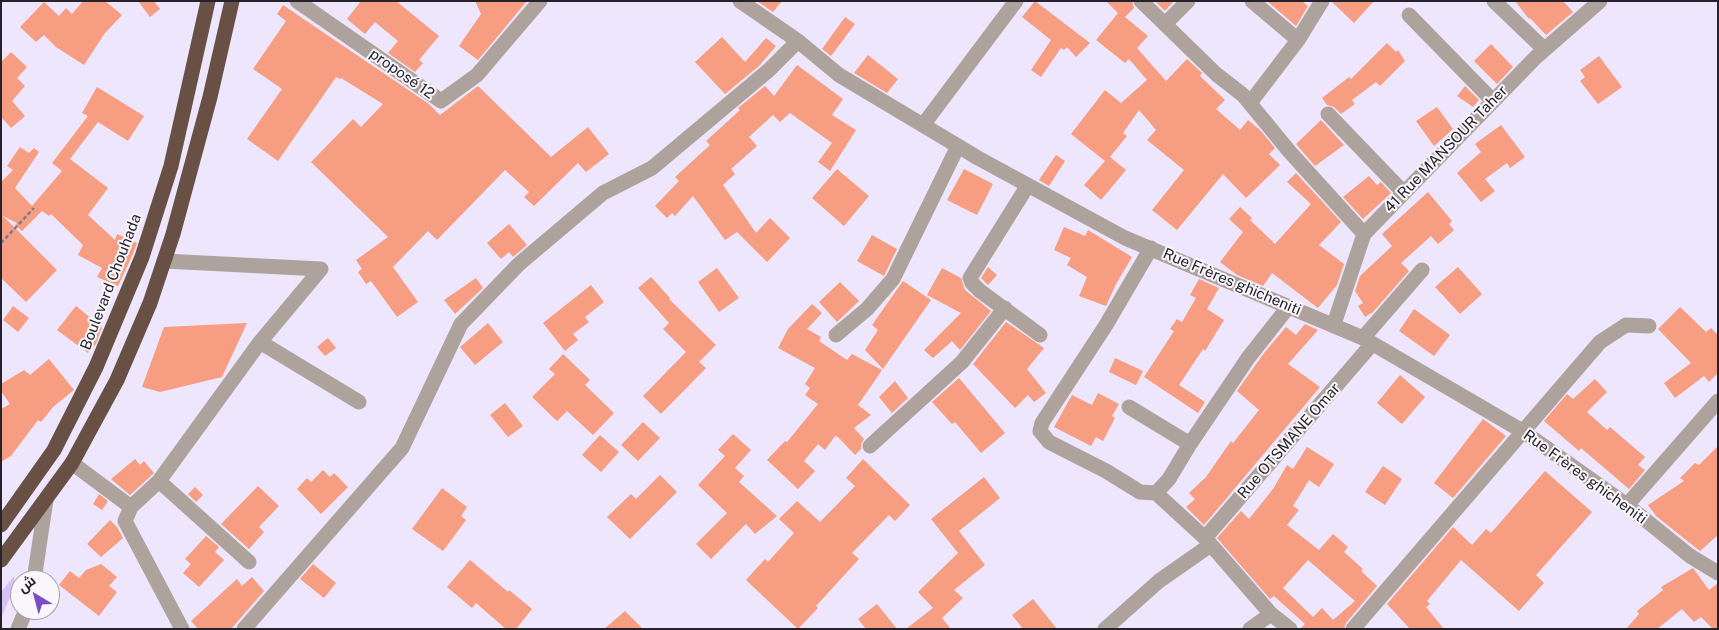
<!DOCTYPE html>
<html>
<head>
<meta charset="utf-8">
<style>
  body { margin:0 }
  #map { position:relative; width:1719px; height:630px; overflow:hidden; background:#eee6fc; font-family:"Public Sans",Cairo,sans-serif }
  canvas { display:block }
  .frame { position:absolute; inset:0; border:2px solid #25222b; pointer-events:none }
  .north { position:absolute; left:10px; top:570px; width:50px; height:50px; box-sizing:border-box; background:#f9f7fc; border:1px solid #a4a2a8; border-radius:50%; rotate:323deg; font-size:14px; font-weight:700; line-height:20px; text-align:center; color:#25222b }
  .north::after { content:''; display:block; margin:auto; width:18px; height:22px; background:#7b4cc4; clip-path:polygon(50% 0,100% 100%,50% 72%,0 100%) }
</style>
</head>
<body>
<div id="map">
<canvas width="1719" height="630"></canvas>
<div class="frame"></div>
<div class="north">ش</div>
</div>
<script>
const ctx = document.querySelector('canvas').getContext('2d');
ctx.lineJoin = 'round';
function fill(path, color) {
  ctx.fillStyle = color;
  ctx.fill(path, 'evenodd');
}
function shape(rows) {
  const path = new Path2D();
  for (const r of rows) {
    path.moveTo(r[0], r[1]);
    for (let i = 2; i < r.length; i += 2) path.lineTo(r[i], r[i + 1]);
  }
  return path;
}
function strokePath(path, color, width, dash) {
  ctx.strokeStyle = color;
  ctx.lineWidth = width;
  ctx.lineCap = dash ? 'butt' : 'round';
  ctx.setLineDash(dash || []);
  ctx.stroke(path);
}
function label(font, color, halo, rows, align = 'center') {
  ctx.font = font + ' "Public Sans",sans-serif';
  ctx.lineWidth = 4;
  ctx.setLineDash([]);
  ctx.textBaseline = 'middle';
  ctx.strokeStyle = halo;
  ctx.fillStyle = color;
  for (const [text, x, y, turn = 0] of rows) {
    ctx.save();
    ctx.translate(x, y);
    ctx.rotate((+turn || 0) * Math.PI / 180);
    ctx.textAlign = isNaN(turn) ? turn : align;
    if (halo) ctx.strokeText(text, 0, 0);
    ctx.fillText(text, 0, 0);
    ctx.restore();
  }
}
const green = shape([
  [14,576,15,586,1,618,1,592]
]);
const building = shape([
  [83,1,105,1,122,15,105,33,84,65,56,47,44,35,36,42,20,27,44,2,59,16,66,8,72,14],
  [138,1,154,1,160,9,150,17],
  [361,1,396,1,439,36,419,60,423,63,415,72,388,53,398,41,375,22,365,34,347,19],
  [475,1,527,1,478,60,459,46,481,14],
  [757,1,782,1,773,12],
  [1035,1,1090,43,1076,57,1067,47,1064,50,1061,48,1041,77,1031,70,1051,40,1022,17],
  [1106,1,1132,1,1134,8,1125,17,1148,36,1137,48,1166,81,1187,59,1202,73,1200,76,1225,100,1216,109,1240,130,1248,120,1260,130,1275,148,1269,154,1280,165,1246,198,1223,174,1177,230,1152,210,1184,170,1147,140,1156,130,1139,110,1123,133,1127,136,1110,157,1126,170,1101,200,1084,185,1105,161,1071,134,1105,90,1121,103,1147,80,1129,59,1125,63,1096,40,1118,13],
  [1155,1,1174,1,1165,11],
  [1267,1,1302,1,1308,6,1296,26],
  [1331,1,1374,1,1354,23],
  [1515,1,1563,1,1573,12,1546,35,1530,18,1529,19],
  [283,5,429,104,440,115,478,86,551,157,588,127,609,154,586,172,578,163,534,206,524,197,529,192,505,170,437,240,428,231,393,267,418,302,397,317,371,281,366,284,358,272,362,269,356,260,388,237,311,162,353,119,361,127,383,104,341,78,340,79,336,77,278,161,247,139,282,89,253,69,286,21,277,14],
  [845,17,855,24,831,56,822,49],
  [722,37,745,62,766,38,776,46,759,66,725,94,695,62],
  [1387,43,1396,52,1398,50,1405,61,1380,86,1376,82,1352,100,1355,104,1341,114,1334,107,1327,105,1322,98,1349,77,1351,79],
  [1491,44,1513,67,1497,84,1474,61],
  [11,52,27,67,17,78,25,86,12,101,25,116,11,128,1,117,1,62],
  [868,55,898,79,887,93,854,73],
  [1599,56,1622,87,1598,104,1580,81,1585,77,1580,70],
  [797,65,843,99,832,115,856,130,830,171,818,162,832,143,790,113,780,122,773,115,749,137,757,146,731,169,735,174,723,185,756,233,770,218,790,238,767,262,737,232,725,240,693,196,675,216,672,213,667,218,655,206,679,181,675,177,710,145,706,141,740,110,738,108,765,86,774,96],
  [1465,86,1479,100,1473,107,1457,96],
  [97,87,144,116,128,141,98,122,70,159,108,188,88,215,115,240,117,234,137,243,133,254,118,286,97,277,102,268,78,255,83,245,51,214,49,216,42,211,22,231,15,225,17,223,3,216,57,270,26,302,1,278,1,182,13,170,7,166,20,147,29,153,34,148,39,152,15,188,32,206,62,171,52,163,88,116,82,113],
  [1437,107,1453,129,1434,146,1416,121],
  [1321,120,1344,145,1315,166,1296,144],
  [1501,125,1525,157,1510,168,1507,163,1485,179,1495,191,1481,202,1457,173,1481,152,1475,144],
  [1056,155,1065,161,1049,186,1039,180],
  [837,169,869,196,844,226,812,198],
  [964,169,993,184,977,215,947,200],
  [1296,173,1341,222,1319,245,1344,264,1337,285,1318,308,1272,273,1263,286,1237,275,1220,262,1243,232,1229,219,1240,207,1252,218,1250,220,1275,244,1311,204,1287,182],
  [1369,176,1377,185,1381,182,1391,193,1363,219,1343,197],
  [1428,192,1452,221,1449,224,1454,230,1438,244,1431,236,1401,263,1409,271,1373,312,1365,317,1358,306,1363,303,1355,291,1360,276,1392,246,1382,234],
  [509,224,527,245,513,257,509,252,501,259,487,243],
  [1064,227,1085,236,1088,230,1132,257,1116,284,1106,306,1079,296,1087,277,1067,265,1071,258,1054,250],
  [872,235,897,249,884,276,857,261],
  [988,267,997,275,988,285,981,278],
  [1458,267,1482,294,1460,314,1435,287],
  [717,268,739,298,719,312,698,282],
  [942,268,961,278,965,290,991,311,960,350,952,341,933,358,924,350,961,313,927,295],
  [651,277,670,298,669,299,716,345,699,362,706,368,661,414,643,396,686,352,663,329,669,323,638,288],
  [476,278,483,288,455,314,444,300],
  [1199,279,1219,288,1207,309,1224,320,1205,351,1203,349,1179,385,1205,402,1198,413,1144,377,1174,331,1170,329,1177,319,1182,322,1196,298,1190,295],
  [903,281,931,300,883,369,865,350,878,330,872,325],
  [840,282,859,301,837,322,819,302],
  [591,285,604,302,585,317,589,322,573,334,578,340,565,351,543,323],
  [812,304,822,313,807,329,821,337,819,341,847,360,852,354,882,370,858,405,871,415,854,428,864,439,861,444,861,449,855,455,838,437,835,436,825,450,818,444,804,461,815,471,798,489,767,460,785,441,787,442,818,404,805,395,810,388,805,384,815,368,778,348,788,329],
  [13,306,29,318,18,332,3,320],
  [76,306,102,327,96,344,88,353,57,330],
  [1680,307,1706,332,1711,328,1718,335,1718,373,1709,382,1704,376,1675,398,1664,383,1691,363,1658,329],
  [1414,309,1450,335,1434,356,1399,331],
  [1006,322,1044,348,1027,369,1046,393,1034,402,1028,395,1015,408,973,364],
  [247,323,222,377,160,392,142,387,164,327],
  [488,323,503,342,475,365,460,347],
  [1305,324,1318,330,1288,364,1320,387,1204,525,1186,507,1195,499,1189,493,1206,477,1231,441,1233,443,1259,410,1237,391,1264,353,1286,327,1296,335],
  [328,338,336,348,325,356,317,347],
  [563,354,590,380,585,385,614,413,593,435,567,411,557,421,532,397,555,374,549,369],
  [1115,358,1143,371,1136,385,1109,372],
  [49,359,74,390,53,407,41,422,38,420,11,456,1,462,1,409,10,404,1,391,1,384,24,370,30,375],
  [1400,375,1425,397,1402,424,1377,403],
  [959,378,1005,433,981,453,955,422,952,424,932,402],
  [1595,379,1607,392,1587,412,1607,430,1610,427,1645,457,1638,465,1645,470,1629,489,1581,448,1579,451,1544,421,1567,394,1573,399],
  [895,381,908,398,892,413,879,397],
  [1098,393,1119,404,1112,416,1115,418,1103,441,1096,437,1091,446,1054,427,1072,395,1092,405],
  [505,403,523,426,508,437,490,415],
  [1483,419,1506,436,1453,498,1434,483],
  [643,422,660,438,638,461,621,445],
  [733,434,751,450,735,468,744,476,739,482,777,516,755,534,746,524,711,559,696,544,727,513,698,485,725,456,718,450],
  [600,435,619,452,601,472,582,455],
  [1718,446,1718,535,1700,551,1656,516,1648,505,1684,481,1680,478,1695,463,1699,465],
  [1307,447,1334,464,1319,487,1309,480,1293,506,1299,510,1287,525,1319,550,1333,534,1348,547,1344,552,1363,569,1361,571,1377,586,1346,623,1344,629,1300,629,1305,624,1274,596,1270,599,1217,538,1241,511,1249,519,1273,489,1287,465,1293,469],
  [1308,560,1355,601,1333,620,1322,608,1313,617,1283,588],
  [135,459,140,465,144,461,154,473,130,495,111,479],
  [863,459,910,505,895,521,889,515,852,553,859,559,816,606,818,608,798,629,746,580,765,559,768,562,794,533,779,519,797,501,820,522,855,486,846,478],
  [1383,466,1402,479,1385,505,1365,492],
  [323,470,330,477,334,473,348,487,321,514,297,489,307,478,311,482],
  [1545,471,1592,512,1536,575,1544,583,1519,611,1461,560,1427,601,1430,604,1426,607,1444,629,1410,629,1387,604,1453,527,1472,545,1486,529,1491,533],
  [660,475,677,492,630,539,607,517,631,494,636,499],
  [984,477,1000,498,959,531,985,565,954,590,963,598,942,618,951,629,906,629,933,608,918,592,958,553,931,519],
  [258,486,279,506,259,527,264,532,249,549,221,524],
  [195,487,203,495,196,502,188,494],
  [442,488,467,507,461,516,466,520,443,551,412,529],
  [99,494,108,501,102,510,93,504],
  [110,520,117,527,123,538,101,557,87,544],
  [206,536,219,547,215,552,224,560,199,587,183,573,191,564,185,559],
  [470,560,508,592,509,590,532,609,516,629,506,629,476,603,472,608,447,587],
  [101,564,117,577,109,586,117,592,99,616,59,585,70,571,79,578,86,570],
  [313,564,336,583,324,598,300,579],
  [1693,568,1709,590,1718,583,1718,629,1713,629,1701,617,1694,622,1682,609,1657,629,1626,629,1639,614,1637,611,1663,590,1661,587],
  [252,577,264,591,231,629,198,629,191,621,237,579,242,586],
  [1033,599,1057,629,1023,629,1012,615],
  [877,604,897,629,866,629,858,619],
  [625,611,643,629,604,629]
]);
const path = shape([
  [1,243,34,208]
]);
const street = shape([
  [297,1,441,101,477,75,540,1],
  [740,1,798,41,839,75,978,158,1125,238,1363,338,1524,432,1627,505,1690,556,1718,573],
  [1141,1,1216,74,1243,95,1289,151,1364,234],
  [1252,1,1298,40],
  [1494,1,1544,49],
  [1409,15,1493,101],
  [1165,24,1188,1],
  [1250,103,1298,40,1322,1],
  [1328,114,1404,193],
  [923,125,1016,1],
  [1028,185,970,278,972,283,980,291,1040,335],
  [164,261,321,269,260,342],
  [1334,324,1364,234,1536,57,1600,1],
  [836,335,867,309,893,279,958,146],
  [1363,338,1422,270],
  [1129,407,1190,444,1169,479,1156,493,1140,492,1106,471,1049,442,1040,431,1042,423,1106,325,1151,248],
  [1190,444,1248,358,1289,306],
  [870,446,962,362,1005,308],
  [72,463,131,507,125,521,182,629],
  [159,481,249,562],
  [1156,493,1205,538,1271,614,1290,629],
  [1627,505,1718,401],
  [131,507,159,481,260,342,359,402],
  [1205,538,1372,344],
  [34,580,46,500],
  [18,629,26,610],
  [244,629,402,448,461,324,519,264,603,193,652,168,769,70,798,41],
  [1105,629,1159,581,1209,546],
  [1250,629,1271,614],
  [1353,629,1600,342,1626,325,1649,326]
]);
const highway = shape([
  [1,525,54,450,96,367,142,257,171,166,208,1],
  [1,560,72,463,117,380,150,303,173,234,210,97,232,1]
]);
const streetNames = [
  ["proposé 12",402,74,35],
  ["41 Rue MANSOUR Taher",1446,149,-46],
  ["Boulevard Chouhada",111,282,-69],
  ["Rue Frères ghicheniti",1232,282,23],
  ["Rue OTSMANE Omar",1289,441,-49],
  ["Rue Frères ghicheniti",1585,477,36]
];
fill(green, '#d5c0f7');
fill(building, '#f69d82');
strokePath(path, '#807b89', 2.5, [4, 2.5]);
strokePath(street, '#aea29c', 15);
strokePath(highway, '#685044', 15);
label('15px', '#25222b', '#f9f7fc', streetNames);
</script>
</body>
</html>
